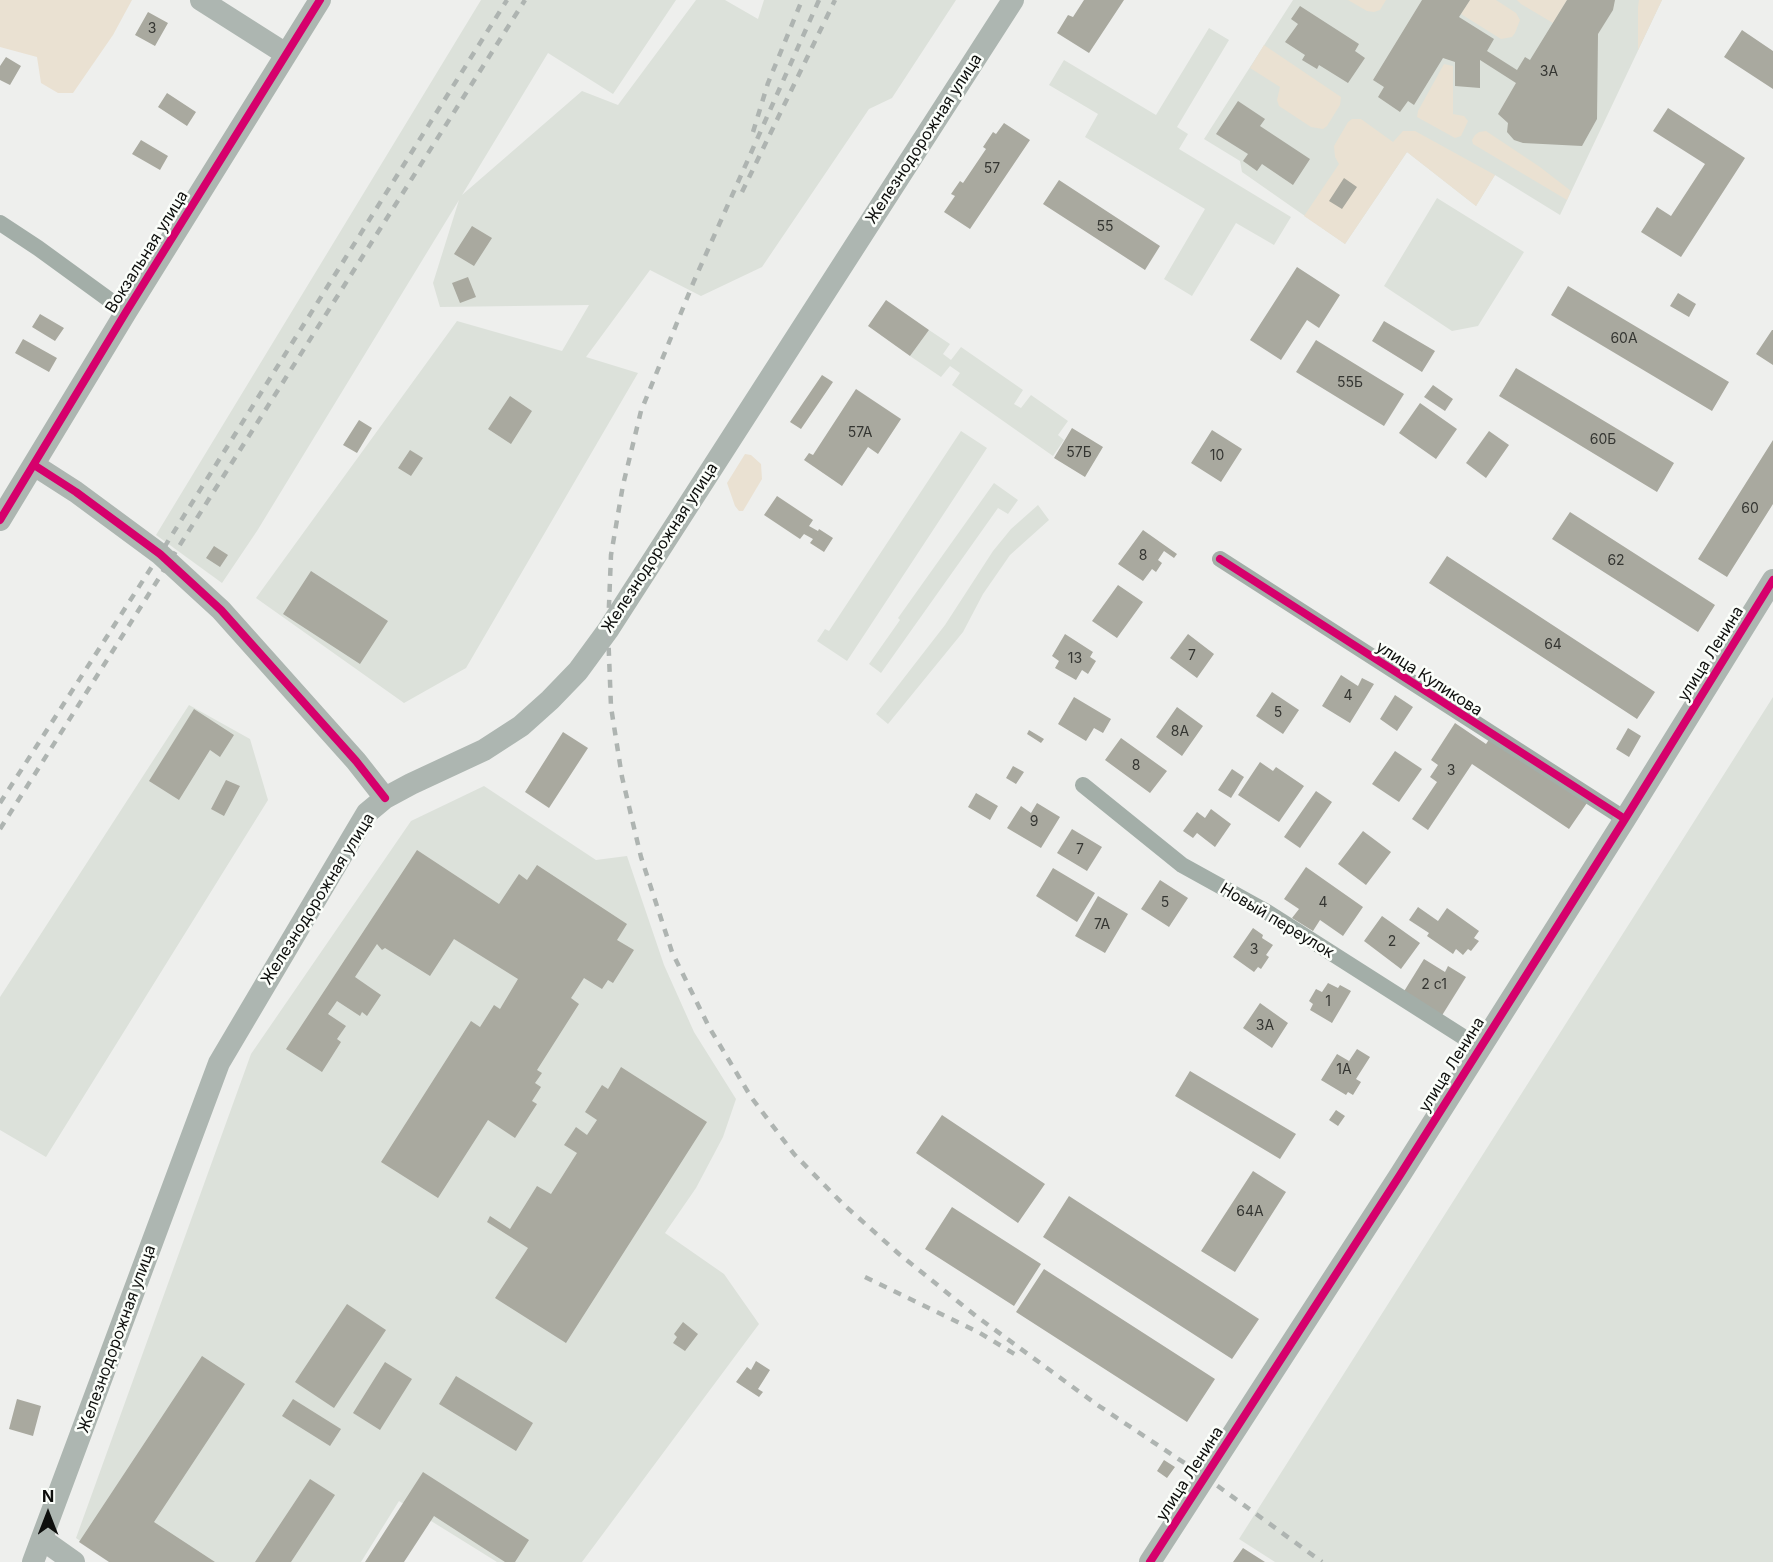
<!DOCTYPE html>
<html>
<head>
<meta charset="utf-8">
<style>
  body { margin:0 }
  #map { position:relative; width:1773px; height:1562px; overflow:hidden; background:#eeefed; font-family:Inter,sans-serif }
  canvas { display:block }
  .north { position:absolute; left:18px; top:1484px; width:60px; height:60px; -webkit-text-stroke:4px #fbfefa; paint-order:stroke; rotate:0deg; font-size:16px; font-weight:700; line-height:24px; text-align:center; color:#0e0f0d }
  .north::after { content:''; display:block; margin:auto; width:21px; height:27px; background:#0e0f0d; clip-path:polygon(50% 0,100% 100%,50% 72%,0 100%) }
</style>
</head>
<body>
<div id="map">
<canvas width="1773" height="1562"></canvas>
<div class="north">N</div>
</div>
<script>
const ctx = document.querySelector('canvas').getContext('2d');
ctx.lineJoin = 'round';
function fill(path, color) {
  ctx.fillStyle = color;
  ctx.fill(path, 'evenodd');
}
function shape(rows) {
  const path = new Path2D();
  for (const r of rows) {
    path.moveTo(r[0], r[1]);
    for (let i = 2; i < r.length; i += 2) path.lineTo(r[i], r[i + 1]);
  }
  return path;
}
function strokePath(path, color, width, dash) {
  ctx.strokeStyle = color;
  ctx.lineWidth = width;
  ctx.lineCap = dash ? 'butt' : 'round';
  ctx.setLineDash(dash || []);
  ctx.stroke(path);
}
function label(font, color, halo, rows, align = 'center') {
  ctx.font = font + ' Inter,sans-serif';
  ctx.lineWidth = 5;
  ctx.setLineDash([]);
  ctx.textBaseline = 'middle';
  ctx.strokeStyle = halo;
  ctx.fillStyle = color;
  for (const [text, x, y, turn = 0] of rows) {
    ctx.save();
    ctx.translate(x, y);
    ctx.rotate((+turn || 0) * Math.PI / 180);
    ctx.textAlign = isNaN(turn) ? turn : align;
    if (halo) ctx.strokeText(text, 0, 0);
    ctx.fillText(text, 0, 0);
    ctx.restore();
  }
}
const built = shape([
  [481,0,676,0,613,94,548,53,462,195,582,91,618,105,696,0,725,0,758,19,764,0,956,0,892,98,869,109,762,267,701,296,650,270,586,357,638,373,466,668,404,703,256,598,457,321,562,351,589,305,440,307,433,283,459,200,257,531,222,583,156,535],
  [1293,0,1662,0,1560,215,1495,175,1476,206,1407,152,1345,244,1242,172,1240,161,1204,139],
  [1209,28,1229,40,1177,127,1188,134,1179,149,1291,217,1274,245,1236,223,1192,296,1164,279,1205,209,1085,137,1098,114,1049,85,1064,60,1156,115],
  [1437,198,1524,252,1478,326,1452,331,1384,286],
  [929,330,950,344,943,354,951,360,961,347,1023,390,1014,404,1021,408,1031,395,1068,421,1058,435,1064,440,1053,456,952,385,960,373,950,366,941,377,910,356],
  [961,431,987,448,847,661,817,641,825,629,829,631],
  [994,483,1018,500,1008,514,998,508,881,673,869,664,900,620,898,618],
  [1038,505,1049,520,1010,555,983,594,963,632,888,724,876,714,945,625,993,551,1011,529],
  [1773,697,1773,1562,1275,1562,1239,1539],
  [189,705,250,739,268,800,46,1157,0,1130,0,997],
  [484,786,596,860,627,856,664,965,694,1032,736,1099,723,1137,696,1188,665,1233,724,1274,759,1324,582,1562,497,1562,399,1501,361,1562,111,1562,76,1538,251,1054,411,821]
]);
const green = shape([
  [0,0,132,0,113,35,73,93,58,93,41,83,37,57,0,47],
  [1348,0,1386,0,1380,10,1374,12,1367,11],
  [1470,0,1496,0,1516,13,1520,20,1515,33,1512,37,1501,39,1461,14],
  [1517,0,1567,0,1553,23,1521,4],
  [1639,0,1662,0,1638,50,1638,7],
  [1264,45,1341,97,1340,105,1327,126,1323,129,1311,127,1279,106,1277,100,1280,87,1250,68],
  [1444,64,1453,66,1453,114,1464,116,1468,121,1461,136,1455,138,1417,117,1418,111],
  [1352,119,1361,119,1393,142,1403,131,1415,131,1495,175,1476,206,1407,152,1345,244,1304,216,1339,164,1335,157,1334,146,1348,122],
  [1486,131,1540,167,1571,191,1567,200,1473,144,1472,140,1475,135,1479,132],
  [745,454,751,455,761,464,762,479,743,511,739,511,735,506,727,483]
]);
const building = shape([
  [1084,0,1124,0,1089,53,1057,33,1068,15,1073,17],
  [1422,0,1470,0,1459,17,1494,39,1487,51,1517,70,1525,57,1530,60,1567,0,1615,0,1613,10,1598,34,1597,119,1582,146,1523,143,1514,140,1507,132,1508,123,1498,114,1516,83,1480,60,1480,88,1455,86,1455,62,1443,58,1414,105,1408,101,1400,112,1378,97,1384,87,1373,80],
  [1300,6,1359,44,1355,51,1365,58,1348,83,1319,65,1317,69,1302,60,1305,55,1285,42,1298,24,1291,19],
  [148,12,168,23,155,46,135,35],
  [1742,30,1773,51,1773,89,1724,57],
  [6,57,21,66,10,85,0,80,0,66],
  [167,93,196,112,187,126,158,107],
  [1238,101,1265,119,1260,126,1310,159,1293,185,1262,164,1257,171,1243,161,1248,154,1216,134],
  [1668,108,1745,158,1681,257,1641,232,1657,207,1671,216,1705,164,1653,131],
  [1004,123,1030,140,970,229,944,212,955,196,951,194,960,181,963,183,986,149,983,147,993,132,996,134],
  [141,140,168,156,160,170,132,154],
  [1344,178,1357,187,1342,209,1329,201],
  [1059,180,1160,246,1145,270,1043,204],
  [472,226,492,238,474,266,454,254],
  [1297,267,1340,295,1319,328,1307,320,1281,360,1250,340],
  [468,277,476,297,460,303,452,283],
  [1568,286,1729,382,1712,411,1551,315],
  [1678,293,1696,304,1689,317,1670,306],
  [886,300,929,330,910,356,868,326],
  [40,314,64,328,55,341,32,327],
  [1384,321,1435,351,1422,372,1372,341],
  [1772,330,1773,330,1773,365,1756,354],
  [23,339,57,358,49,372,15,353],
  [1316,340,1404,394,1384,426,1296,372],
  [1516,368,1674,463,1657,492,1499,396],
  [822,375,833,382,801,429,790,422],
  [1433,385,1453,399,1445,411,1424,397],
  [856,389,901,419,878,454,868,447,842,486,804,460,809,453,813,455],
  [510,396,532,411,511,444,488,429],
  [1420,403,1457,429,1436,459,1399,433],
  [359,420,372,428,357,453,343,445],
  [1072,428,1103,447,1085,477,1054,458],
  [1212,430,1242,449,1221,482,1191,463],
  [1489,431,1509,445,1486,478,1466,463],
  [1773,440,1773,504,1727,577,1698,559],
  [410,450,423,458,411,476,398,468],
  [777,496,813,520,809,526,818,531,819,529,833,538,824,552,810,543,813,539,804,534,800,539,764,515],
  [1570,512,1715,605,1698,632,1552,539],
  [1143,530,1177,554,1174,558,1164,551,1158,560,1162,563,1156,572,1152,569,1143,581,1118,564],
  [214,546,228,555,220,567,206,558],
  [1447,556,1655,692,1637,719,1429,583],
  [311,571,388,621,360,664,283,614],
  [1118,585,1143,602,1117,638,1092,621],
  [1065,634,1093,652,1090,657,1096,661,1088,674,1082,670,1076,680,1055,668,1059,661,1052,656],
  [1188,634,1214,654,1197,678,1170,658],
  [1341,675,1358,686,1362,678,1374,684,1350,723,1322,706],
  [1272,692,1299,710,1283,734,1256,716],
  [1395,695,1413,707,1397,731,1380,719],
  [1074,697,1111,719,1103,733,1094,728,1086,741,1058,724],
  [1177,707,1203,726,1182,756,1156,737],
  [194,709,234,735,220,757,210,750,179,800,149,781],
  [1455,723,1486,744,1492,735,1589,800,1569,829,1472,764,1428,830,1412,819,1437,782,1430,777,1438,765,1431,760],
  [1628,728,1641,736,1629,757,1616,749],
  [1029,730,1044,739,1041,743,1027,734],
  [563,732,588,748,549,808,525,792],
  [1121,738,1167,771,1150,793,1105,760],
  [1395,751,1422,769,1399,802,1372,784],
  [1260,762,1273,771,1276,767,1304,786,1279,822,1238,795],
  [1013,766,1024,772,1016,784,1006,778],
  [1232,769,1244,777,1231,798,1218,790],
  [226,780,240,786,224,816,211,809],
  [1316,791,1332,802,1300,848,1284,837],
  [976,793,998,806,990,820,968,807],
  [1037,803,1060,817,1041,848,1007,828,1021,806,1031,813],
  [1211,809,1231,824,1215,847,1197,833,1193,838,1183,831,1197,812,1205,818],
  [1072,829,1102,847,1087,871,1057,853],
  [1363,831,1391,852,1366,885,1338,864],
  [417,850,499,904,519,874,527,880,537,865,627,924,617,940,634,950,613,983,608,980,602,989,584,978,571,998,579,1004,537,1070,542,1073,535,1083,541,1087,532,1101,537,1104,515,1138,488,1120,438,1198,381,1162,471,1021,480,1027,494,1005,500,1009,518,979,454,939,430,976,385,948,382,950,377,944,355,977,381,995,367,1016,362,1012,360,1016,337,1001,328,1014,346,1026,337,1039,341,1042,322,1072,286,1049],
  [1306,867,1363,907,1343,936,1320,920,1313,931,1292,918,1299,909,1284,899],
  [1053,868,1095,893,1077,922,1036,896],
  [1160,880,1188,898,1169,927,1141,909],
  [1098,896,1128,914,1105,953,1075,936],
  [1418,907,1438,921,1447,908,1479,931,1474,938,1479,941,1471,951,1468,949,1463,955,1456,949,1453,954,1427,936,1429,933,1409,920],
  [1382,916,1420,943,1401,969,1364,941],
  [1253,928,1263,935,1262,938,1273,945,1266,955,1269,957,1261,969,1258,967,1254,972,1233,957],
  [1424,959,1445,972,1448,966,1466,977,1441,1017,1403,993],
  [1328,983,1338,988,1340,985,1351,991,1332,1023,1310,1010,1313,1004,1309,1001,1316,989,1322,992],
  [1260,1003,1288,1023,1272,1048,1243,1028],
  [1357,1049,1370,1057,1356,1079,1361,1082,1353,1095,1348,1092,1346,1095,1321,1080,1337,1054,1349,1061],
  [621,1067,707,1122,566,1343,495,1298,528,1248,487,1222,490,1216,510,1229,537,1186,551,1194,577,1153,564,1145,576,1127,587,1135,597,1120,585,1112,602,1085,608,1089],
  [1190,1071,1296,1134,1280,1159,1175,1096],
  [1336,1110,1345,1116,1338,1126,1329,1120],
  [942,1115,1045,1184,1018,1223,916,1153],
  [1253,1171,1286,1192,1235,1272,1201,1251],
  [1069,1196,1259,1319,1232,1359,1043,1237],
  [952,1207,1041,1264,1014,1306,925,1249],
  [1044,1269,1215,1379,1187,1422,1016,1312],
  [347,1304,386,1330,334,1408,295,1382],
  [683,1322,698,1334,685,1351,673,1343,677,1337,674,1334],
  [202,1356,245,1384,154,1522,215,1562,109,1562,79,1542],
  [756,1361,770,1370,758,1389,763,1392,759,1397,736,1382,747,1367,751,1370],
  [385,1362,412,1379,380,1430,353,1413],
  [456,1376,533,1423,516,1451,439,1404],
  [17,1399,41,1406,33,1436,9,1429],
  [293,1399,341,1429,330,1446,282,1416],
  [1164,1460,1175,1467,1167,1478,1157,1471],
  [423,1472,529,1540,515,1562,505,1562,434,1516,404,1562,365,1562],
  [310,1479,335,1495,291,1562,255,1562],
  [1243,1548,1265,1562,1233,1562]
]);
const street = shape([
  [0,223,38,248,126,312],
  [1220,559,1625,819],
  [1083,785,1182,865,1267,912,1479,1047]
]);
const secondary = shape([
  [201,0,286,54],
  [34,465,76,492,160,554,221,610,356,761,385,798],
  [0,520,126,312,320,0],
  [43,1540,74,1562],
  [33,1562,219,1063,352,838,367,813,385,798,411,784,484,750,521,726,550,700,578,671,608,630,1013,0],
  [1150,1562,1400,1175,1625,819,1773,580]
]);
const rail = shape([
  [819,0,694,281,641,411,623,485,611,555,608,630,611,707,622,777,641,857,672,952,709,1027,751,1097,794,1154,843,1204,899,1254,976,1316,1096,1404,1204,1476,1322,1562],
  [753,132,768,83,802,0],
  [742,192,835,0],
  [0,803,160,554,507,0],
  [0,829,525,0],
  [865,1277,980,1333,1021,1358]
]);
const cycleway = shape([
  [34,465,76,492,160,554,221,610,356,761,385,798],
  [0,520,126,312,320,0],
  [1220,559,1625,819],
  [1150,1562,1400,1175,1625,819,1773,580]
]);
const numberNames = [
  ["3",152,29],
  ["3А",1549,72],
  ["57",992,169],
  ["55",1105,227],
  ["60А",1624,339],
  ["55Б",1350,383],
  ["57А",860,433],
  ["60Б",1603,440],
  ["57Б",1079,453],
  ["10",1217,456],
  ["60",1750,509],
  ["8",1143,556],
  ["62",1616,561],
  ["64",1553,645],
  ["7",1192,656],
  ["13",1075,659],
  ["4",1348,696],
  ["5",1278,713],
  ["8А",1180,732],
  ["8",1136,766],
  ["3",1451,771],
  ["9",1034,822],
  ["7",1080,850],
  ["5",1165,903],
  ["4",1323,903],
  ["7А",1102,925],
  ["2",1392,942],
  ["3",1254,950],
  ["2 с1",1434,985],
  ["1",1328,1002],
  ["3А",1265,1026],
  ["1А",1344,1070],
  ["64А",1250,1212]
];
const streetNames = [
  ["Железнодорожная улица",924,139,-57],
  ["Вокзальная улица",147,252,-58],
  ["Железнодорожная улица",660,548,-57],
  ["улица Ленина",1711,654,-58],
  ["улица Куликова",1429,679,33],
  ["Железнодорожная улица",318,899,-58],
  ["Новый переулок",1277,921,31],
  ["улица Ленина",1452,1065,-58],
  ["Железнодорожная улица",117,1339,-70],
  ["улица Ленина",1190,1474,-57]
];
fill(built, '#dce1da');
fill(green, '#eae1d2');
fill(building, '#a9a99f');
strokePath(street, '#a3aea8', 16);
strokePath(secondary, '#adb6b1', 22);
strokePath(rail, '#aeb4b1', 4.5, [8, 8]);
strokePath(cycleway, '#d6006c', 8);
label('14px', '#353632', null, numberNames);
label('16px', '#0e0f0d', '#fbfefa', streetNames);
</script>
</body>
</html>
